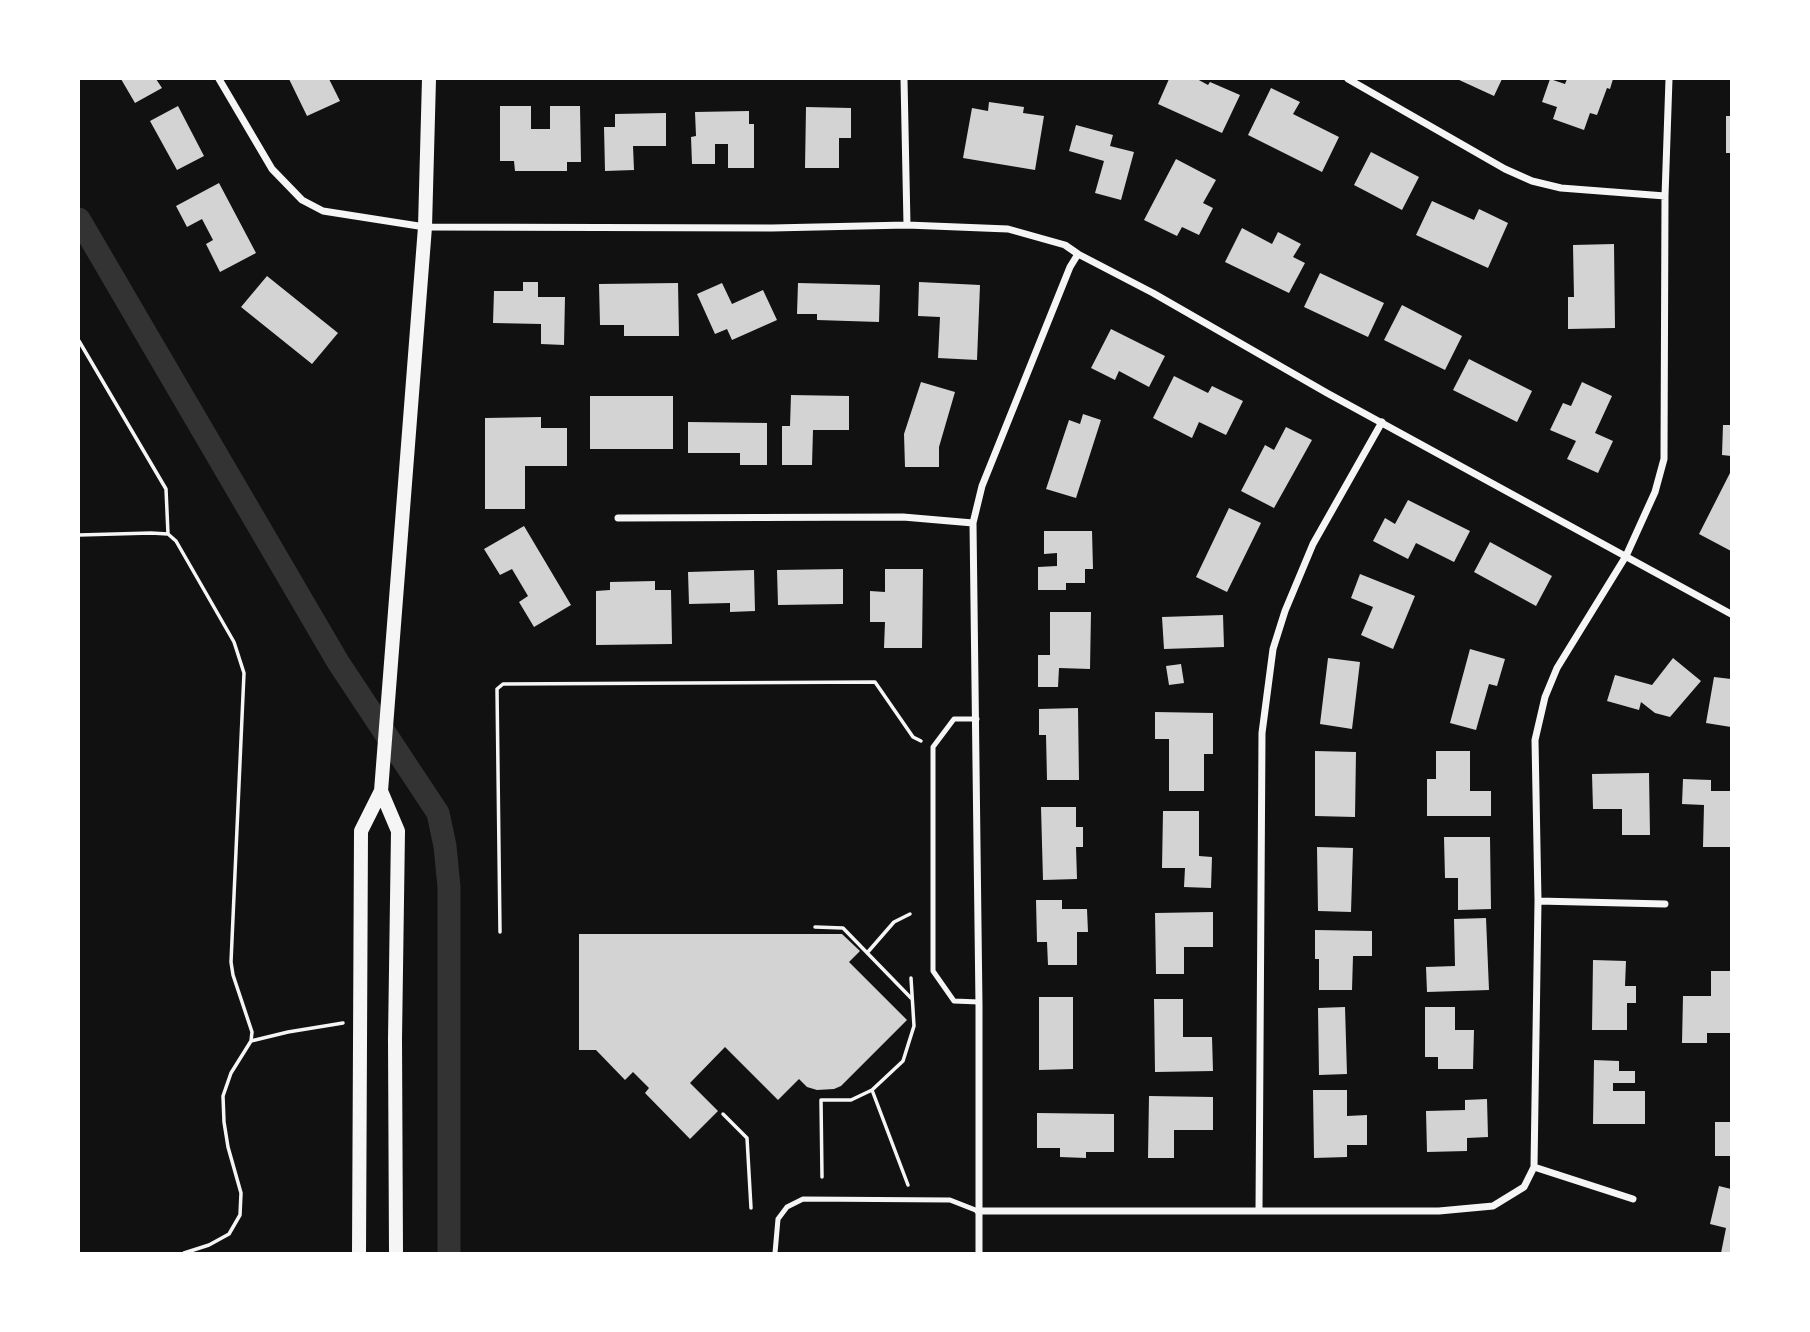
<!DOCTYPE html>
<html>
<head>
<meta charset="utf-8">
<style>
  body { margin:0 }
  #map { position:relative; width:1810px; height:1332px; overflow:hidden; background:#111; font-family:Rubik,sans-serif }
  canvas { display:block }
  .frame { position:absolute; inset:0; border:80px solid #fff; pointer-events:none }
</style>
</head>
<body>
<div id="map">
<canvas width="1810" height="1332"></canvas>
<div class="frame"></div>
</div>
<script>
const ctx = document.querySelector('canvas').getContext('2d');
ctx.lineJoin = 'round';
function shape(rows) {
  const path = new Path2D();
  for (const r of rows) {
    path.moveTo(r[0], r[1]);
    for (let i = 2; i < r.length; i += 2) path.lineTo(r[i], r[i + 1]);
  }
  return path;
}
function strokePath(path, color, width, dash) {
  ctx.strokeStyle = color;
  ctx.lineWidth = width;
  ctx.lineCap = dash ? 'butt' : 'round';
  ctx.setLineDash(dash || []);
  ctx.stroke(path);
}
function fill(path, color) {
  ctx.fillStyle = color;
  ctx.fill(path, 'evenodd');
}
const canal = shape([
  [79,219,338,662,438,813,445,846,449,887,449,1253]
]);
const building = shape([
  [121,79,156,79,162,88,135,103],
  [289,79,329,79,340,101,307,116],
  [1169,79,1197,79,1208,85,1210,82,1240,95,1222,133,1158,104],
  [1457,79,1502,79,1494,96],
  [1550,79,1565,84,1567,79,1613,79,1610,89,1607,88,1597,115,1590,113,1584,130,1553,119,1557,107,1542,102],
  [1271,88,1300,102,1293,114,1339,137,1322,172,1248,135],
  [989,102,1024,107,1023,113,1044,116,1035,170,963,158,972,108,988,111],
  [178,106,204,156,177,170,150,121],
  [500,106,531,106,531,129,550,129,550,106,580,106,581,162,567,162,567,171,515,171,514,161,500,161],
  [806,107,851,108,851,138,839,138,839,168,805,168],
  [749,111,749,124,754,124,754,168,728,168,728,144,715,144,715,164,692,164,691,137,696,136,695,112],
  [666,113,666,146,633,146,634,170,605,171,604,127,615,127,615,114],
  [1726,116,1731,116,1731,153,1726,153],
  [1076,125,1113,135,1110,146,1134,152,1121,200,1095,193,1104,161,1069,151],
  [1371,152,1419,177,1402,210,1354,185],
  [1176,159,1216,180,1203,203,1213,208,1199,235,1182,227,1177,236,1144,220],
  [219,183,256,253,220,272,206,244,213,240,202,219,187,227,176,206],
  [1432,201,1474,220,1479,209,1508,223,1488,268,1416,235],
  [1242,228,1272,244,1278,232,1301,244,1293,257,1305,263,1289,293,1225,262],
  [1614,244,1615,328,1568,329,1568,297,1574,297,1573,245],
  [1320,273,1384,303,1368,337,1304,307],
  [267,276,338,333,312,364,241,307],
  [523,282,538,282,538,297,565,297,564,345,541,344,541,324,493,323,494,291,523,291],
  [919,282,980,285,977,360,938,358,940,317,918,316],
  [678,283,679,336,624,336,624,325,600,325,599,284],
  [722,283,732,304,763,290,777,320,732,340,727,329,715,334,697,294],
  [798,283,880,285,879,322,817,320,817,314,797,314],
  [1402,305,1462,336,1445,370,1384,340],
  [1111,329,1165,356,1149,387,1119,371,1115,380,1091,368],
  [1469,359,1532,391,1517,422,1453,390],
  [1174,376,1208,393,1212,386,1243,401,1226,435,1199,422,1192,438,1153,418],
  [921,382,955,392,939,447,939,467,905,467,904,434],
  [1582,382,1612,396,1595,433,1613,441,1598,473,1567,459,1576,441,1550,430,1563,403,1571,406],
  [791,395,849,396,849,430,813,430,812,465,782,465,782,426,790,426],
  [590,396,673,396,673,449,590,449],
  [1083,414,1101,420,1076,498,1046,489,1069,420,1080,424],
  [541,417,541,428,567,428,567,466,525,466,525,509,485,509,485,418],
  [688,422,767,423,767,465,740,465,740,453,688,453],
  [1723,425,1731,425,1731,456,1722,455],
  [1286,427,1312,440,1274,508,1241,491,1265,445,1274,450],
  [1731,471,1731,551,1699,534],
  [1408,500,1470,531,1454,562,1416,543,1408,559,1373,541,1385,518,1395,524],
  [1229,508,1261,523,1227,592,1196,577],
  [524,526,571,605,534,627,519,602,528,596,512,569,500,575,484,549],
  [1044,531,1092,531,1093,569,1085,569,1085,583,1066,583,1066,590,1038,590,1038,567,1057,566,1057,553,1044,554],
  [1490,542,1552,576,1536,606,1474,572],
  [843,569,843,604,778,605,777,570],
  [885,569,923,569,922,648,884,648,885,622,870,622,870,591,885,592],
  [754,570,755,611,730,612,730,603,689,604,688,572],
  [1360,574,1415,596,1393,649,1361,635,1373,607,1351,598],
  [655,581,655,590,671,590,672,644,596,645,596,591,610,590,610,582],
  [1050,612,1091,612,1090,669,1059,668,1058,687,1038,687,1038,655,1050,655],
  [1223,615,1224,647,1164,649,1162,617],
  [1470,649,1505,659,1497,686,1489,684,1476,730,1450,723],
  [1328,658,1360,662,1352,729,1320,724],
  [1673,658,1701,681,1670,717,1655,713,1641,702,1639,710,1607,701,1615,675,1652,685],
  [1181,664,1184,683,1169,685,1166,666],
  [1714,677,1731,679,1731,727,1706,723],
  [1078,708,1079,780,1047,780,1046,735,1039,735,1039,709],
  [1155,712,1213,713,1213,754,1204,754,1204,791,1169,791,1169,739,1155,739],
  [1315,751,1356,752,1355,817,1315,816],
  [1436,751,1470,751,1470,791,1491,791,1491,816,1427,816,1427,779,1436,779],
  [1649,773,1650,835,1622,835,1622,809,1593,809,1592,774],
  [1683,779,1711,780,1711,791,1731,791,1731,847,1703,847,1704,805,1682,804],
  [1041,807,1076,807,1076,827,1083,827,1083,847,1076,847,1077,879,1043,880],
  [1163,811,1199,811,1199,856,1212,857,1211,888,1184,887,1185,868,1162,868],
  [1444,837,1490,837,1491,909,1458,910,1458,878,1445,878],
  [1317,847,1353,848,1351,912,1318,911],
  [1036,900,1062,900,1062,909,1087,909,1088,932,1077,932,1077,965,1048,965,1047,942,1037,942],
  [1213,912,1213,947,1184,947,1184,974,1156,974,1155,913],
  [1486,918,1489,990,1427,992,1426,967,1455,966,1454,919],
  [1315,930,1372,931,1372,956,1353,956,1352,990,1319,990,1319,959,1315,959],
  [579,934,842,934,860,951,849,962,907,1020,841,1086,834,1089,817,1090,807,1087,799,1079,778,1100,725,1047,690,1083,718,1111,690,1139,645,1093,649,1088,633,1072,625,1080,596,1050,579,1050],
  [1593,960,1626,961,1625,986,1636,986,1636,1003,1627,1003,1627,1030,1592,1030],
  [1711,971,1731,971,1731,1033,1707,1033,1707,1043,1682,1043,1683,996,1711,996],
  [1039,997,1073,997,1073,1069,1039,1070],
  [1154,999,1183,999,1183,1037,1212,1037,1213,1071,1155,1072],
  [1345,1007,1347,1074,1319,1075,1318,1008],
  [1425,1007,1455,1007,1455,1030,1474,1030,1473,1069,1438,1069,1438,1057,1425,1057],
  [1594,1060,1619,1061,1619,1071,1635,1071,1635,1083,1613,1083,1613,1091,1645,1091,1645,1124,1593,1124],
  [1313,1090,1347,1090,1347,1116,1367,1115,1367,1145,1347,1145,1347,1157,1314,1158],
  [1149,1096,1213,1097,1213,1130,1174,1130,1174,1158,1148,1158],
  [1487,1099,1488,1137,1467,1138,1467,1151,1427,1152,1426,1111,1465,1110,1465,1100],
  [1037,1113,1114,1114,1114,1152,1086,1152,1086,1158,1060,1157,1060,1148,1037,1148],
  [1715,1122,1731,1122,1731,1156,1715,1156],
  [1719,1186,1731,1189,1731,1253,1721,1253,1726,1228,1710,1224]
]);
const path = shape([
  [79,341,166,489,168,534],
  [79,535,151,533,168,534,176,541,234,642,244,673,231,962,233,975,252,1032,251,1041,231,1073,223,1096,224,1122,228,1147,241,1193,240,1215,229,1234,209,1245,184,1253],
  [815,927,843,928,911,998],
  [500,932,497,689,503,684,875,682,913,737,921,741],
  [867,953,894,922,910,914],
  [251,1041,288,1032,343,1023],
  [723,1114,747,1138,751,1208],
  [822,1177,821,1100,851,1100,872,1090],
  [908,1185,872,1090,903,1061,914,1026,911,978]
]);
const service = shape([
  [977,719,954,719,933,747,933,971,954,1001,979,1002],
  [775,1253,778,1219,787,1207,803,1199,950,1200,978,1211]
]);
const minor = shape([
  [219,79,272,169,302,200,323,211,425,227,772,228,907,225,1008,229,1065,245,1078,254,1153,293,1327,393,1731,614],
  [904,79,907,225],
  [1348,79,1505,169,1532,181,1561,188,1665,196],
  [618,518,903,517,973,523],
  [1538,901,1665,904],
  [1534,1167,1633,1199],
  [1259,1210,1262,733,1273,649,1285,611,1313,544,1382,422],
  [978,1211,1439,1211,1493,1206,1524,1187,1534,1167,1538,901,1535,740,1545,697,1557,668,1626,556,1655,492,1664,459,1665,196,1669,79],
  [979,1253,979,1006,973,523,982,486,1070,267,1078,254]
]);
const secondary = shape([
  [381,791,398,831,395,1039,396,1253],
  [359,1253,361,831,381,791,425,227,429,79]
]);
strokePath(canal, '#333', 23);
fill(building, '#d3d3d3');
strokePath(path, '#f5f5f5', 3.5);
strokePath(service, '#f5f5f5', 5);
strokePath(minor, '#f5f5f5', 7);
strokePath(secondary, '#f5f5f5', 14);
</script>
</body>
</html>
